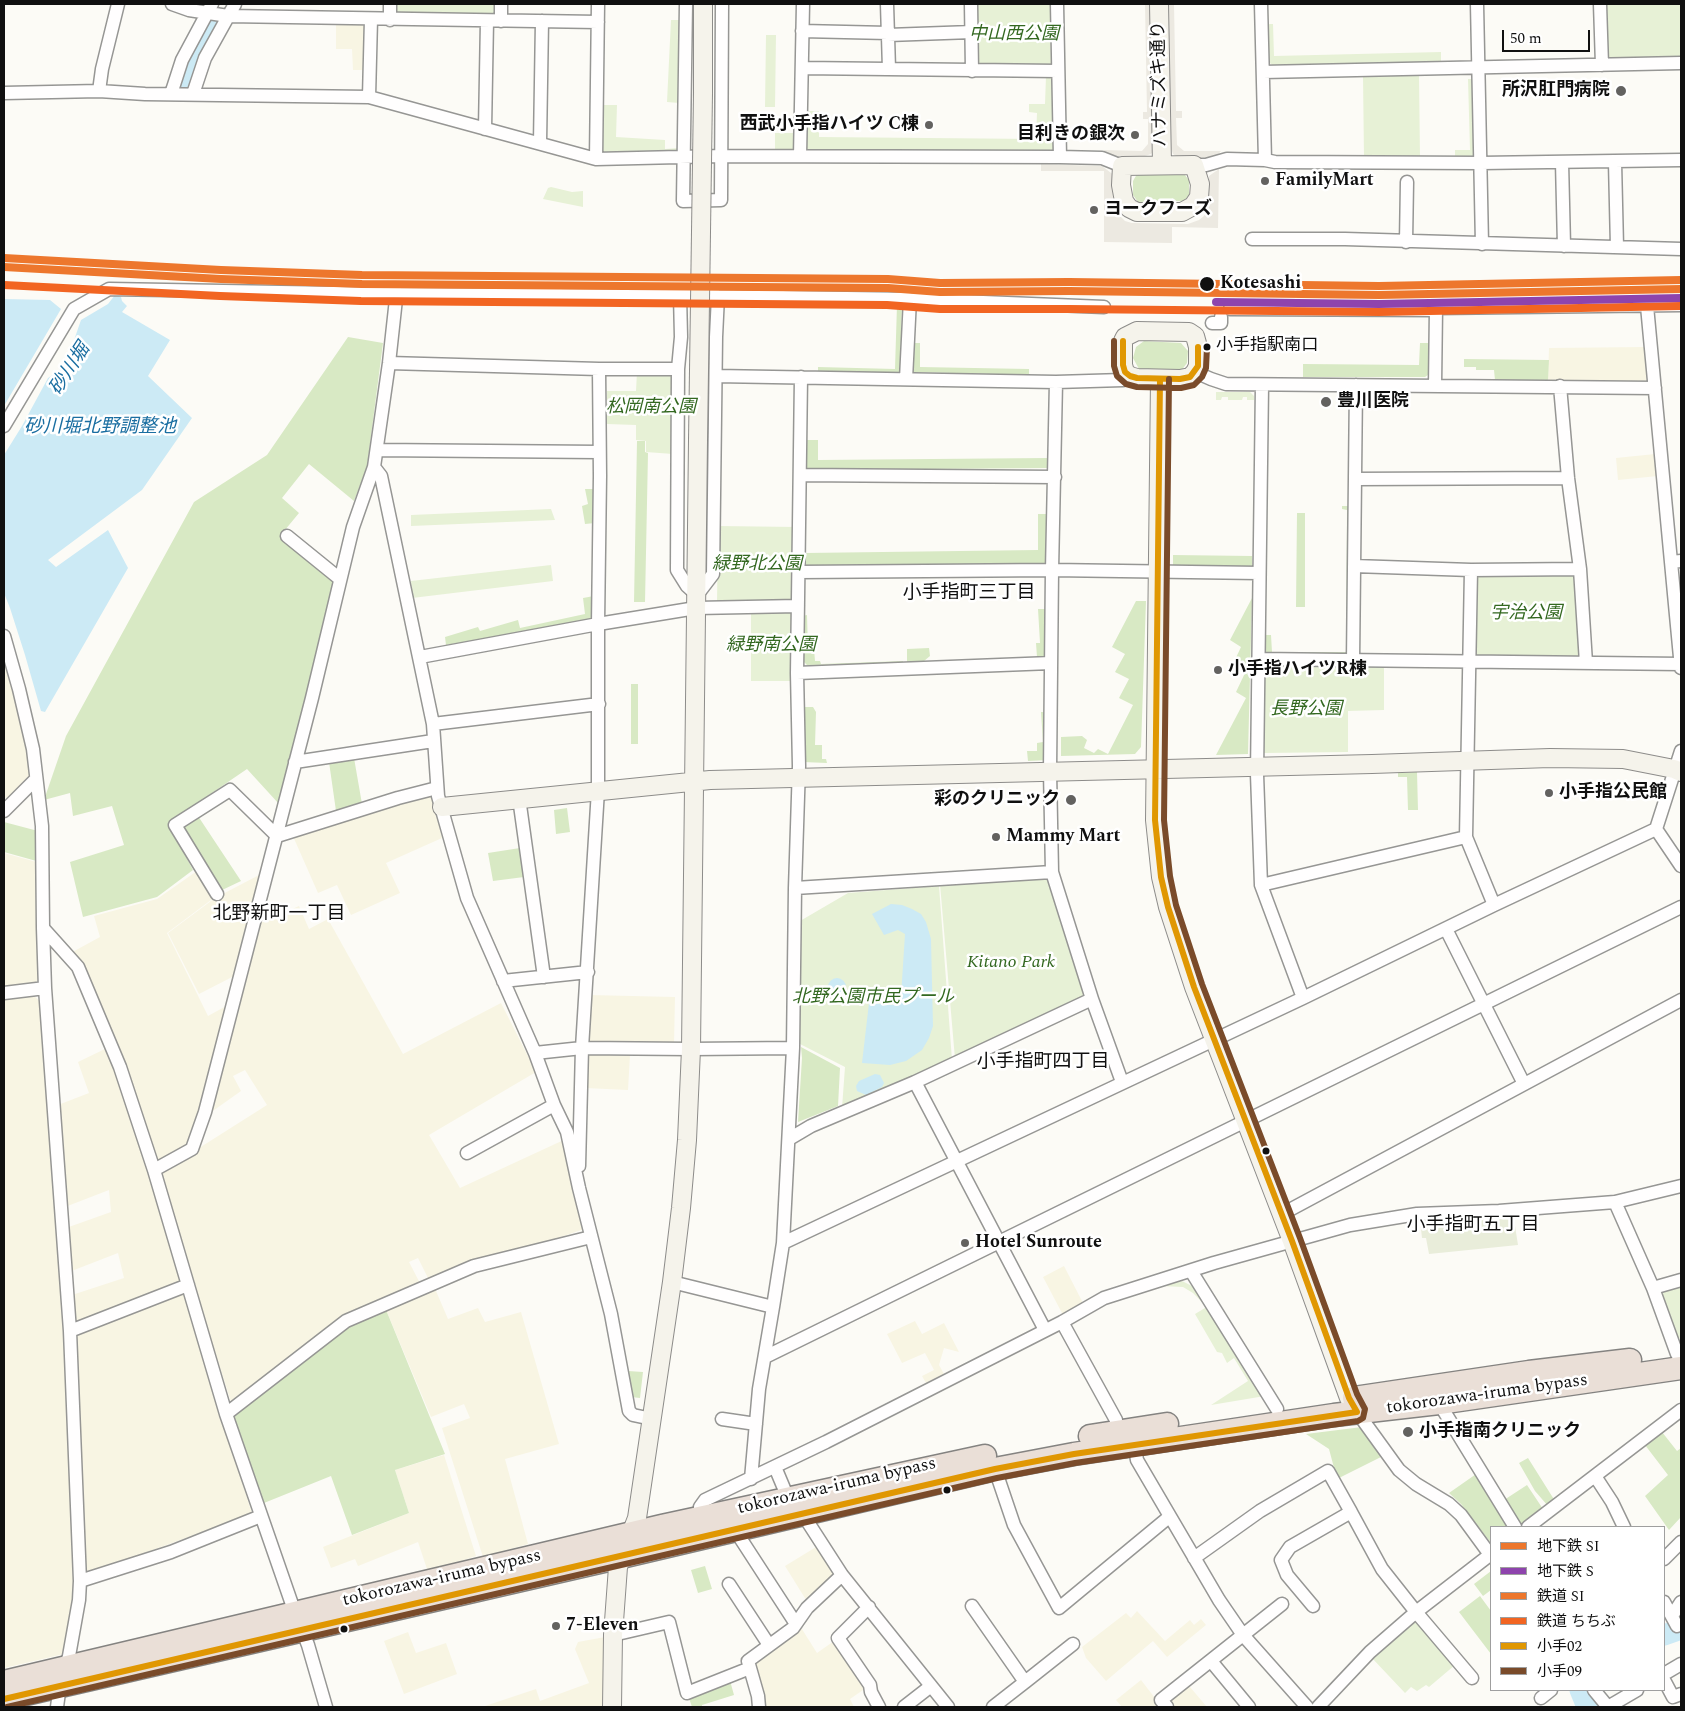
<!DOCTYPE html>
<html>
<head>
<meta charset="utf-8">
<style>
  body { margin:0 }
  #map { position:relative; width:1685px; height:1711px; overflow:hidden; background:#fcfbf6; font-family:Spectral,"Noto Sans JP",serif }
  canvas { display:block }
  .frame { position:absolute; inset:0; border:5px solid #101010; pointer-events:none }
  .legend { position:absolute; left:1490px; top:1526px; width:175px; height:165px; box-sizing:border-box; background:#fff; border:1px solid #9f9f9f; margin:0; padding:6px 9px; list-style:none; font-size:15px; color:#101010 }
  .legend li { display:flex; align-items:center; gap:10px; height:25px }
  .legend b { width:25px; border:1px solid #9f9f9f }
  .scale { position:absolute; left:1502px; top:30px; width:88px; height:22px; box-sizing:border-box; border:2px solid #101010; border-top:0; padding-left:6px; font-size:15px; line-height:18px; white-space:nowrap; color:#101010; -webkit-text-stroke:4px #fff; paint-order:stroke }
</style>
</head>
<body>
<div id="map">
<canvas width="1685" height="1711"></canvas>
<div class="frame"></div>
<ul class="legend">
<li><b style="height:6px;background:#ed772d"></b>地下鉄 SI</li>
<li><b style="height:6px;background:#8e44ad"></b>地下鉄 S</li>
<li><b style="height:6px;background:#ed772d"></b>鉄道 SI</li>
<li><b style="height:6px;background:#f26522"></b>鉄道 ちちぶ</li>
<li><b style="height:6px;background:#e09702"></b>小手02</li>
<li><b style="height:6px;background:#7a4b2a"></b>小手09</li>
</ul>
<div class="scale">50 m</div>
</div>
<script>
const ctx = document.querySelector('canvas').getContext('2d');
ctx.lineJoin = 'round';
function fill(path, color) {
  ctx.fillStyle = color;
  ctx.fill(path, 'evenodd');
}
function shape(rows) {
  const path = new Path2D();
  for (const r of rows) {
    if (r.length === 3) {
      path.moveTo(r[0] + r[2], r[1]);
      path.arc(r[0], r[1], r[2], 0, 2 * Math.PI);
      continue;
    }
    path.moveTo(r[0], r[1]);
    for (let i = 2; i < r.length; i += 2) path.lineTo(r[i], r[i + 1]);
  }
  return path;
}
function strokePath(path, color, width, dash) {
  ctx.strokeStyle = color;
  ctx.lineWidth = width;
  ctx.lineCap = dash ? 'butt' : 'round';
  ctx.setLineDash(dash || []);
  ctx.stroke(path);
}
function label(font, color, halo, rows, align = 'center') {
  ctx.font = font + ' Spectral,"Noto Sans JP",serif';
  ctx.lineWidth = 5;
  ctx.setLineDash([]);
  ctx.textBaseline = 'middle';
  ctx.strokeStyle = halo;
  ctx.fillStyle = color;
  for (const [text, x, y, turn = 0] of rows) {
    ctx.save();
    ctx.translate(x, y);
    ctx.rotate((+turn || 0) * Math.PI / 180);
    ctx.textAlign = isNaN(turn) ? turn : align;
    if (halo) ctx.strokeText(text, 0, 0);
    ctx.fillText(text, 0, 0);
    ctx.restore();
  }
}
const farmland = shape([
  [360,23,365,27,365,70,353,70,352,49,336,49,336,24],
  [1644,347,1647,382,1548,381,1549,348],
  [1655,454,1658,476,1618,480,1616,458],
  [4,652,23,724,32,776,28,782,6,798,4,796],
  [432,793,442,838,386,863,400,893,351,915,337,885,318,893,292,834],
  [4,853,40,863,39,978,33,986,4,989],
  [197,871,215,897,167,933,208,1016,228,1005,189,1148,156,1167,67,955,100,937,94,916,157,899],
  [261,874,238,974,199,994,168,933,215,898],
  [299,906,309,929,328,919,403,1054,501,1003,536,1072,429,1135,460,1188,568,1138,587,1228,430,1282,418,1258,409,1262,422,1287,232,1405,157,1172,196,1150,267,1105,245,1070,233,1076,241,1091,210,1113,256,925],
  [589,995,675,997,674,1044,588,1042],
  [34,996,41,1002,62,1284,74,1602,64,1654,4,1668,4,999],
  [109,1047,183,1283,73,1327,72,1295,124,1278,118,1253,69,1272,66,1228,111,1212,109,1190,65,1207,58,1105,89,1093,78,1062],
  [586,1053,630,1055,628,1090,585,1088],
  [1064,1266,1084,1305,1063,1315,1043,1277],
  [433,1284,448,1319,478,1308,485,1322,521,1312,559,1444,505,1459,528,1544,483,1557,442,1428,470,1418,464,1404,431,1417,384,1305],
  [184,1292,252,1514,81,1576,73,1335],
  [915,1321,922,1334,944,1323,959,1352,944,1348,939,1365,944,1374,926,1383,922,1376,934,1370,925,1353,902,1363,887,1334],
  [444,1455,476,1556,428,1572,418,1542,358,1566,355,1559,331,1568,323,1547,409,1513,395,1470],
  [821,1544,838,1573,808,1603,785,1566],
  [1137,1611,1165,1641,1190,1620,1194,1625,1201,1619,1206,1625,1167,1657,1153,1641,1106,1681,1086,1658,1082,1647,1126,1613,1131,1618],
  [800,1626,817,1653,834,1641,866,1688,850,1699,854,1707,764,1707,753,1664],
  [408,1632,416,1653,446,1643,457,1674,404,1694,384,1641],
  [605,1637,605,1707,482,1707,536,1689,540,1701,589,1683,575,1649,578,1642],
  [1141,1680,1162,1707,1122,1707,1116,1700],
  [1188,1687,1190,1687,1207,1707,1173,1707,1171,1705,1172,1700]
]);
const green = shape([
  [393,4,496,4,496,11,492,15,397,14,393,10],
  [977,4,1050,4,1051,63,1048,66,983,66,977,61],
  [1603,4,1681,4,1681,58,1608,59,1605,57],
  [671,20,680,20,679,103,667,102],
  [1268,24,1273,24,1274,56,1441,52,1441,62,1273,66,1268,61],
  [766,35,776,35,775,107,765,107],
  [1419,75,1420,158,1364,158,1363,76],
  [1046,76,1049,76,1052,80,1054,149,1049,154,810,151,805,147,806,111,819,111,819,137,1036,139,1037,113,1029,112,1029,104,1045,104],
  [1468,79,1474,79,1475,154,1471,158,1455,158,1455,150,1470,150],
  [602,105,617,105,616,137,665,140,665,149,679,148,676,151,606,155,601,150],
  [775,133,796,133,796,147,791,151,775,150],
  [551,187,572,192,583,191,583,207,543,199,548,188],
  [637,372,674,373,673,454,646,452,646,441,636,440,636,425,607,424,607,391,636,391],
  [1216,392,1250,392,1254,396,1254,400,1247,400,1247,397,1243,397,1242,400,1228,400,1228,397,1222,397,1221,400,1216,400],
  [551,509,555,520,411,526,411,515],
  [718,526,797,527,796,604,717,603],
  [551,565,553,581,412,598,411,581],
  [1580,569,1579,659,1473,658,1473,571],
  [751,612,792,612,791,681,751,681],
  [1263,666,1384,666,1384,710,1348,711,1348,752,1264,753],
  [1050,876,1090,998,955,1059,940,884],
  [939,886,952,1060,842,1108,845,1067,800,1044,800,921,848,893],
  [1182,1281,1198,1289,1265,1396,1211,1405,1248,1381,1234,1358,1227,1363,1222,1353,1217,1352,1195,1314,1205,1308,1205,1305,1193,1293,1183,1287,1161,1286],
  [1681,1283,1681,1338,1674,1339,1656,1291],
  [1415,1617,1455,1665,1429,1687,1426,1685,1417,1691,1411,1687,1405,1693,1371,1657]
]);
const forest = shape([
  [1137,174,1184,174,1189,180,1189,195,1184,201,1138,202,1133,195,1133,181],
  [897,305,902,305,900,374,818,372,818,367,895,369],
  [348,337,383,343,367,467,354,501,309,464,282,498,299,513,280,536,336,582,279,804,247,769,168,823,193,870,157,897,83,917,70,862,124,845,112,806,73,816,70,793,44,800,66,736,194,502,267,455],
  [1144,341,1181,343,1188,351,1187,363,1181,371,1139,369,1133,358,1136,347],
  [914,343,920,343,920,367,1029,369,1029,375,913,372],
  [1420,343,1428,343,1428,375,1425,377,1303,377,1303,364,1419,365],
  [1464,359,1549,360,1548,381,1495,380,1494,370,1476,370,1476,367,1464,367],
  [803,440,818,440,818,460,1047,458,1047,468,803,470],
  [637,441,645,441,645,452,648,453,645,602,634,602],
  [585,489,596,489,595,523,585,524,582,506,588,504],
  [1342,506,1351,506,1349,656,1269,655,1264,652,1264,635,1271,635,1272,652,1346,652,1347,510,1342,509],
  [1297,513,1305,513,1305,607,1296,607],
  [1038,514,1048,514,1048,564,806,567,805,553,1038,550],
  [1173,555,1252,556,1252,568,1173,567],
  [594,596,595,620,446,645,445,637,478,627,480,631,518,620,520,628,585,614,583,598],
  [1252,598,1248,754,1216,755,1246,698,1236,692,1245,673,1232,666,1241,647,1230,640],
  [1136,601,1146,601,1141,747,1135,754,1061,756,1061,737,1082,736,1087,740,1084,748,1094,753,1098,749,1108,754,1133,705,1119,698,1129,679,1115,672,1125,654,1112,647],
  [1038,609,1047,609,1049,657,1037,657,1036,643,1040,643],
  [807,615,808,649,814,649,815,661,820,661,821,664,903,661,903,663,807,665,803,661,802,616],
  [929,648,930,656,924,661,907,662,907,649],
  [631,684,638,684,638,744,631,744],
  [804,707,813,707,816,712,815,745,822,745,822,759,826,759,827,763,803,762],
  [1041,712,1046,712,1048,760,1028,761,1027,751,1037,751,1037,743,1043,742],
  [354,758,362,804,336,811,329,762],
  [1417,772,1418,810,1408,810,1407,777,1398,777,1398,773],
  [567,808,570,832,556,834,554,810],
  [198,816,241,881,218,892,178,827],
  [4,822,38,831,40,862,4,852],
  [520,848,524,877,493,881,488,853],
  [801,1047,840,1068,838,1106,798,1122,802,1058],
  [384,1305,445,1454,395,1470,409,1513,352,1535,331,1476,259,1505,230,1416,346,1321],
  [628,1371,643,1372,640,1398,631,1397],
  [1362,1427,1381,1457,1337,1479,1329,1449,1306,1434],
  [1662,1432,1677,1451,1681,1448,1681,1517,1669,1530,1645,1496,1668,1475,1645,1445],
  [1528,1458,1555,1501,1548,1506,1535,1491,1519,1463],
  [1479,1472,1513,1527,1491,1527,1491,1543,1461,1504,1449,1493],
  [1527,1485,1543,1509,1522,1525,1519,1524,1504,1500],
  [705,1566,712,1589,698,1593,691,1570],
  [1491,1571,1491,1590,1483,1596,1474,1584],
  [1480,1596,1491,1611,1491,1654,1459,1612],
  [729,1677,734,1695,702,1705,702,1707,692,1707,687,1692]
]);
const cemetery = shape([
  [1513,1213,1518,1245,1429,1254,1426,1238,1422,1238,1420,1219]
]);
const plaza = shape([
  [1145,4,1174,4,1176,111,1182,111,1182,118,1176,118,1177,145,1184,151,1221,151,1215,158,1178,157,1173,154,1170,145,1155,149,1151,154,1142,157,1109,156,1108,153,1103,150,1142,151,1148,144,1148,119,1143,119,1143,112,1147,112],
  [1041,164,1102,166,1115,176,1114,204,1118,214,1125,221,1132,223,1188,224,1199,220,1204,216,1209,205,1209,176,1219,169,1218,228,1172,227,1172,243,1104,242,1104,171,1041,171]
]);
const water = shape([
  [209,19,218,21,200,55,188,88,176,87,187,60],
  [115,295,121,297,122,301,127,306,122,312,170,340,148,376,192,418,142,490,48,560,56,567,108,530,128,568,45,712,41,711,25,655,10,608,4,593,4,455,22,426,48,378,72,361,72,346,81,320,108,304],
  [4,299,50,300,61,309,4,406],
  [891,904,902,905,912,909,921,914,926,922,931,939,933,1026,929,1038,922,1050,906,1061,890,1065,862,1063,869,1003,892,1005,899,1002,901,996,905,934,898,930,884,935,872,914],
  [837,987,9],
  [875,1074,880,1075,884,1083,882,1087,866,1095,857,1091,856,1086,859,1081]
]);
const river = shape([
  [1664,1635,1681,1629],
  [1580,1690,1587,1707]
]);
const street = shape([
  [172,4,189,10,228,16,598,22],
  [686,4,683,201,721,200,722,4],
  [887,4,889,69],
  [971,4,972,71],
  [1057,4,1060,157],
  [1477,4,1482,244],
  [1600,4,1602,65],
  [390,20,390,4],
  [501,21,501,4],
  [802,31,888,33],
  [888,35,972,32],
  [802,68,1058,71],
  [1263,72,1681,63],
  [99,91,102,69,118,4],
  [4,93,99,91,145,94,369,97,596,159,721,156,1060,157,1102,158,1122,166],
  [171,94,182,60,212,4],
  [193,94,205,58,235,4],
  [369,97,371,19],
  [485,129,487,21],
  [540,143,542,21],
  [800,156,803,4],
  [596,159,598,4],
  [1265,160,1275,162,1481,163,1681,160],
  [1562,162,1564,246],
  [1615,162,1617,247],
  [1194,165,1206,165,1227,159,1265,160,1261,4],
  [1252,239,1345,239,1681,249],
  [1406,242,1407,182],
  [395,294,396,299,389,363,374,467,381,476,433,724,438,796,467,898,535,1053,554,1105,567,1132,579,1188,611,1314,629,1411,633,1415,652,1419],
  [680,295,681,337,678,369,677,570,687,586,697,595,713,574,716,337,718,296],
  [1647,306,1671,562],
  [1230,309,1436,310],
  [1212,323,1221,323,1221,317],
  [389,363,599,369,678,369],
  [599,369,600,476,598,624,696,608,798,606],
  [1195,372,1211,379,1226,384,1655,388],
  [716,376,1056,382,1123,380,1130,376],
  [906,379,910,299],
  [1056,382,1052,570,1050,771,1052,872,1092,999,1122,1082],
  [1262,385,1257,774,1261,885,1303,998],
  [1435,386,1436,308,1681,305],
  [1560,386,1568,478,1580,569,1586,663],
  [4,426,74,309,109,289,395,294,718,296,910,299,1104,307],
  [377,450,599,452],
  [800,475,1055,477],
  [1355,479,1568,478],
  [287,536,340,579],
  [1681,561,1671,562,1681,668],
  [1354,566,1471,570,1580,569],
  [1471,570,1466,837,1494,905],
  [799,572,1052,570,1259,573],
  [4,636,19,689,33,749,42,826,43,928,45,988,70,1331,80,1581,79,1600,69,1656,60,1685,57,1707],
  [420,657,598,624,598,790,582,1048,579,1166],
  [1258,659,1681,664],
  [1353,661,1356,385],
  [797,673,1051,663],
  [433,724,599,704],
  [295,762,433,741],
  [519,798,544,977],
  [4,811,36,779],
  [1656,829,1681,866],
  [1261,885,1466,837],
  [795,888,1052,872],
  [217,894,175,825,230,790,277,836,398,798,437,788],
  [43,928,78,967,120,1067,154,1170,226,1414,295,1613],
  [1446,929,1524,1084],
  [503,981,588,972],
  [4,993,45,988],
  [535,1053,582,1048,691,1049,793,1048],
  [915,1082,1092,999],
  [789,1139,811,1126,915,1082,1045,1330],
  [467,1153,554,1105],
  [154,1170,192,1149,205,1112,312,698,353,527,374,467],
  [1615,1202,1653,1288,1677,1354],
  [1282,1214,1681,1000],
  [783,1243,1303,998,1494,905,1656,829,1681,751],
  [1191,1271,1277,1409],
  [672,1282,773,1307,759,1389,751,1479],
  [1653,1288,1681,1280],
  [773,1307,783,1243,793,1048,795,888,799,766,797,673,801,377],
  [1062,1322,1116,1420],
  [70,1331,188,1285],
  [765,1357,1681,907],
  [1439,1403,1515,1527],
  [1357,1412,1399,1470,1416,1484,1449,1504,1461,1515,1491,1556],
  [226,1414,346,1321,474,1266,591,1237],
  [722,1419,756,1424],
  [1131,1445,1136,1454,1137,1460,1219,1600,1243,1635,1307,1707],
  [775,1467,788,1498],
  [995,1469,1014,1525,1059,1608,1169,1517],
  [1595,1476,1612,1502,1624,1527],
  [700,1507,705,1500,826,1442,1062,1322,1104,1298,1214,1263,1350,1225,1417,1214,1499,1211,1615,1202,1681,1186],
  [802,1513,842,1575,948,1707],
  [1528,1527,1681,1410],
  [735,1530,796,1624],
  [1194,1558,1260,1511,1328,1471,1351,1512],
  [1664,1559,1681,1542],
  [80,1581,171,1552,261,1516],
  [729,1584,769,1645],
  [1664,1602,1677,1626],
  [972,1606,1025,1682,1073,1644],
  [1313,1606,1287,1575,1281,1560,1290,1547,1351,1512,1382,1569,1416,1612,1472,1678],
  [869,1607,838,1638,870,1685,871,1692,879,1707],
  [1672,1616,1681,1602],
  [302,1630,308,1645,326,1707],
  [613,1635,669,1622,687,1693,750,1668],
  [1211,1661,1249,1707],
  [1664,1674,1681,1664],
  [1664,1680,1673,1697,1681,1694],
  [1594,1690,1608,1707],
  [1541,1698,1551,1690],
  [759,1707,758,1696,748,1661,793,1628,807,1608,842,1575],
  [904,1707,931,1686],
  [993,1707,1025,1682],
  [1167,1707,1161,1700,1282,1604],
  [1318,1707,1370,1652,1416,1612,1491,1554],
  [1608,1707,1637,1690]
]);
const secondary = shape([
  [1159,4,1162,165],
  [703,93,703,4],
  [1194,165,1200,184,1199,197,1193,206,1182,212,1137,212,1129,208,1124,201,1121,185,1122,166,1194,165],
  [1137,331,1189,332,1195,336,1198,347,1198,366,1195,372,1190,377,1180,379,1137,378,1130,376,1125,372,1123,365,1123,341,1125,337,1137,331],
  [1160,379,1155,820,1161,877,1168,907,1194,987,1292,1241,1349,1398,1357,1411],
  [442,807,710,780,1372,764,1550,758,1623,759,1674,769,1681,772],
  [612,1707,613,1635,618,1567,637,1518,672,1282,681,1208,687,1140,691,1049,698,440]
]);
const highway = shape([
  [1354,1398,1529,1372,1630,1360],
  [1090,1436,1167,1424],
  [4,1682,662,1526,985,1456],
  [4,1699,621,1557,995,1469,1074,1454,1334,1415,1439,1403,1681,1368]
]);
const secondaryBridge = shape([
  [698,440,703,93]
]);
const bus1 = shape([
  [1123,341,1123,365,1125,372,1130,376,1137,378,1180,379,1190,377,1198,366,1198,347],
  [4,1699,995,1469,1074,1454,1357,1412,1349,1398,1292,1241,1194,987,1168,907,1161,877,1155,820,1160,379]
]);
const bus2 = shape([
  [1114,341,1114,366,1117,376,1126,384,1137,387,1181,388,1194,385,1202,377,1206,368,1207,347],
  [7,1707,997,1478,1075,1463,1358,1421,1363,1418,1365,1409,1357,1394,1300,1238,1202,984,1176,905,1170,876,1164,820,1169,379]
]);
const rail1 = shape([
  [4,258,221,270,362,275,888,279,940,283,1069,282,1379,286,1681,280]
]);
const rail2 = shape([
  [4,285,220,296,361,301,887,305,940,309,1069,309,1379,312,1681,306]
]);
const metro1 = shape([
  [4,267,221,279,362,284,888,288,940,292,1069,291,1379,295,1681,289]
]);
const metro2 = shape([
  [1216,302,1379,304,1681,298]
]);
const markers = [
  [1621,91,6,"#636260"],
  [929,125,5,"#636260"],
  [1135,135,5,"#636260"],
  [1265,181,5,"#636260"],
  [1094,210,5,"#636260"],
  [1207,284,8,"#101010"],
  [1207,347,4.5,"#101010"],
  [1326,402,6,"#636260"],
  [1218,670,5,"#636260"],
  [1549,793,5,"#636260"],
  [1071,800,6,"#636260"],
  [996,837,5,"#636260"],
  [1266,1151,4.5,"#101010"],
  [965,1243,5,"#636260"],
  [1408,1432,6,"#636260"],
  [947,1490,4.5,"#101010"],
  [556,1626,5,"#636260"],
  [344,1629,4.5,"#101010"]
];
const busNames = [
  ["小手指駅南口",1216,347]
];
const parkNames = [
  ["中山西公園",1014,35],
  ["松岡南公園",651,408],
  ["緑野北公園",757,565],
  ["宇治公園",1526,614],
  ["緑野南公園",771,646],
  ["長野公園",1306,710],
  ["Kitano Park",1011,963],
  ["北野公園市民プール",873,998]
];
const streetNames = [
  ["ハナミズキ通り",1161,84,-91],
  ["tokorozawa-iruma bypass",1487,1395,-8],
  ["tokorozawa-iruma bypass",837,1487,-13],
  ["tokorozawa-iruma bypass",442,1579,-13]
];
const poiNames = [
  ["所沢肛門病院",1610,91,"right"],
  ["西武小手指ハイツ C棟",919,125,"right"],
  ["目利きの銀次",1125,135,"right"],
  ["FamilyMart",1275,181],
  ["ヨークフーズ",1104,210],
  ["豊川医院",1337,402],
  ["小手指ハイツR棟",1228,670],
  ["小手指公民館",1559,793],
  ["彩のクリニック",1060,800,"right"],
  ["Mammy Mart",1006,837],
  ["Hotel Sunroute",975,1243],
  ["小手指南クリニック",1419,1432],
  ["7-Eleven",566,1626]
];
const stopNames = [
  ["Kotesashi",1220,284]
];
const waterNames = [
  ["砂川堀",71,370,-57],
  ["砂川堀北野調整池",100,428]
];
const neighbourhoodNames = [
  ["小手指町三丁目",969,594],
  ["北野新町一丁目",279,915],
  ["小手指町四丁目",1043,1063],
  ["小手指町五丁目",1473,1226]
];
fill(farmland, '#f8f5e3');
fill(green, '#e7f1d6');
fill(forest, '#d8e9c4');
fill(cemetery, '#e9edda');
fill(plaza, '#ece9e1');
fill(water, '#cceaf5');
strokePath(river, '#cceaf5', 21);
strokePath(street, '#969694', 15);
strokePath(secondary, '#8d8c8a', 20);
strokePath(highway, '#848381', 25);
strokePath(street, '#fffefe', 12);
strokePath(secondary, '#f5f3eb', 18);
strokePath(highway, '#eadfd7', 22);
strokePath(secondaryBridge, '#8d8c8a', 20, []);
strokePath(secondaryBridge, '#f5f3eb', 18);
strokePath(bus1, '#e09702', 6);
strokePath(bus2, '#7a4b2a', 6);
strokePath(rail1, '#ed772d', 8);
strokePath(rail2, '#f26522', 8);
strokePath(metro1, '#ed772d', 8);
strokePath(metro2, '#8e44ad', 8);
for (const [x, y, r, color] of markers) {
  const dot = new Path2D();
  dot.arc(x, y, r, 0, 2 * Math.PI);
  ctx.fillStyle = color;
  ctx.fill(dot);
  strokePath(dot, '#fff', 2);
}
label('17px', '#101010', '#fff', busNames, 'left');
label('italic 18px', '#336820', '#fff', parkNames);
label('18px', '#101010', '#fff', streetNames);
label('bold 18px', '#101010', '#fff', poiNames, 'left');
label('bold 18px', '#101010', '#fff', stopNames, 'left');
label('italic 19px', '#1a6ea1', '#fff', waterNames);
label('19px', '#101010', '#fff', neighbourhoodNames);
</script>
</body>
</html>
